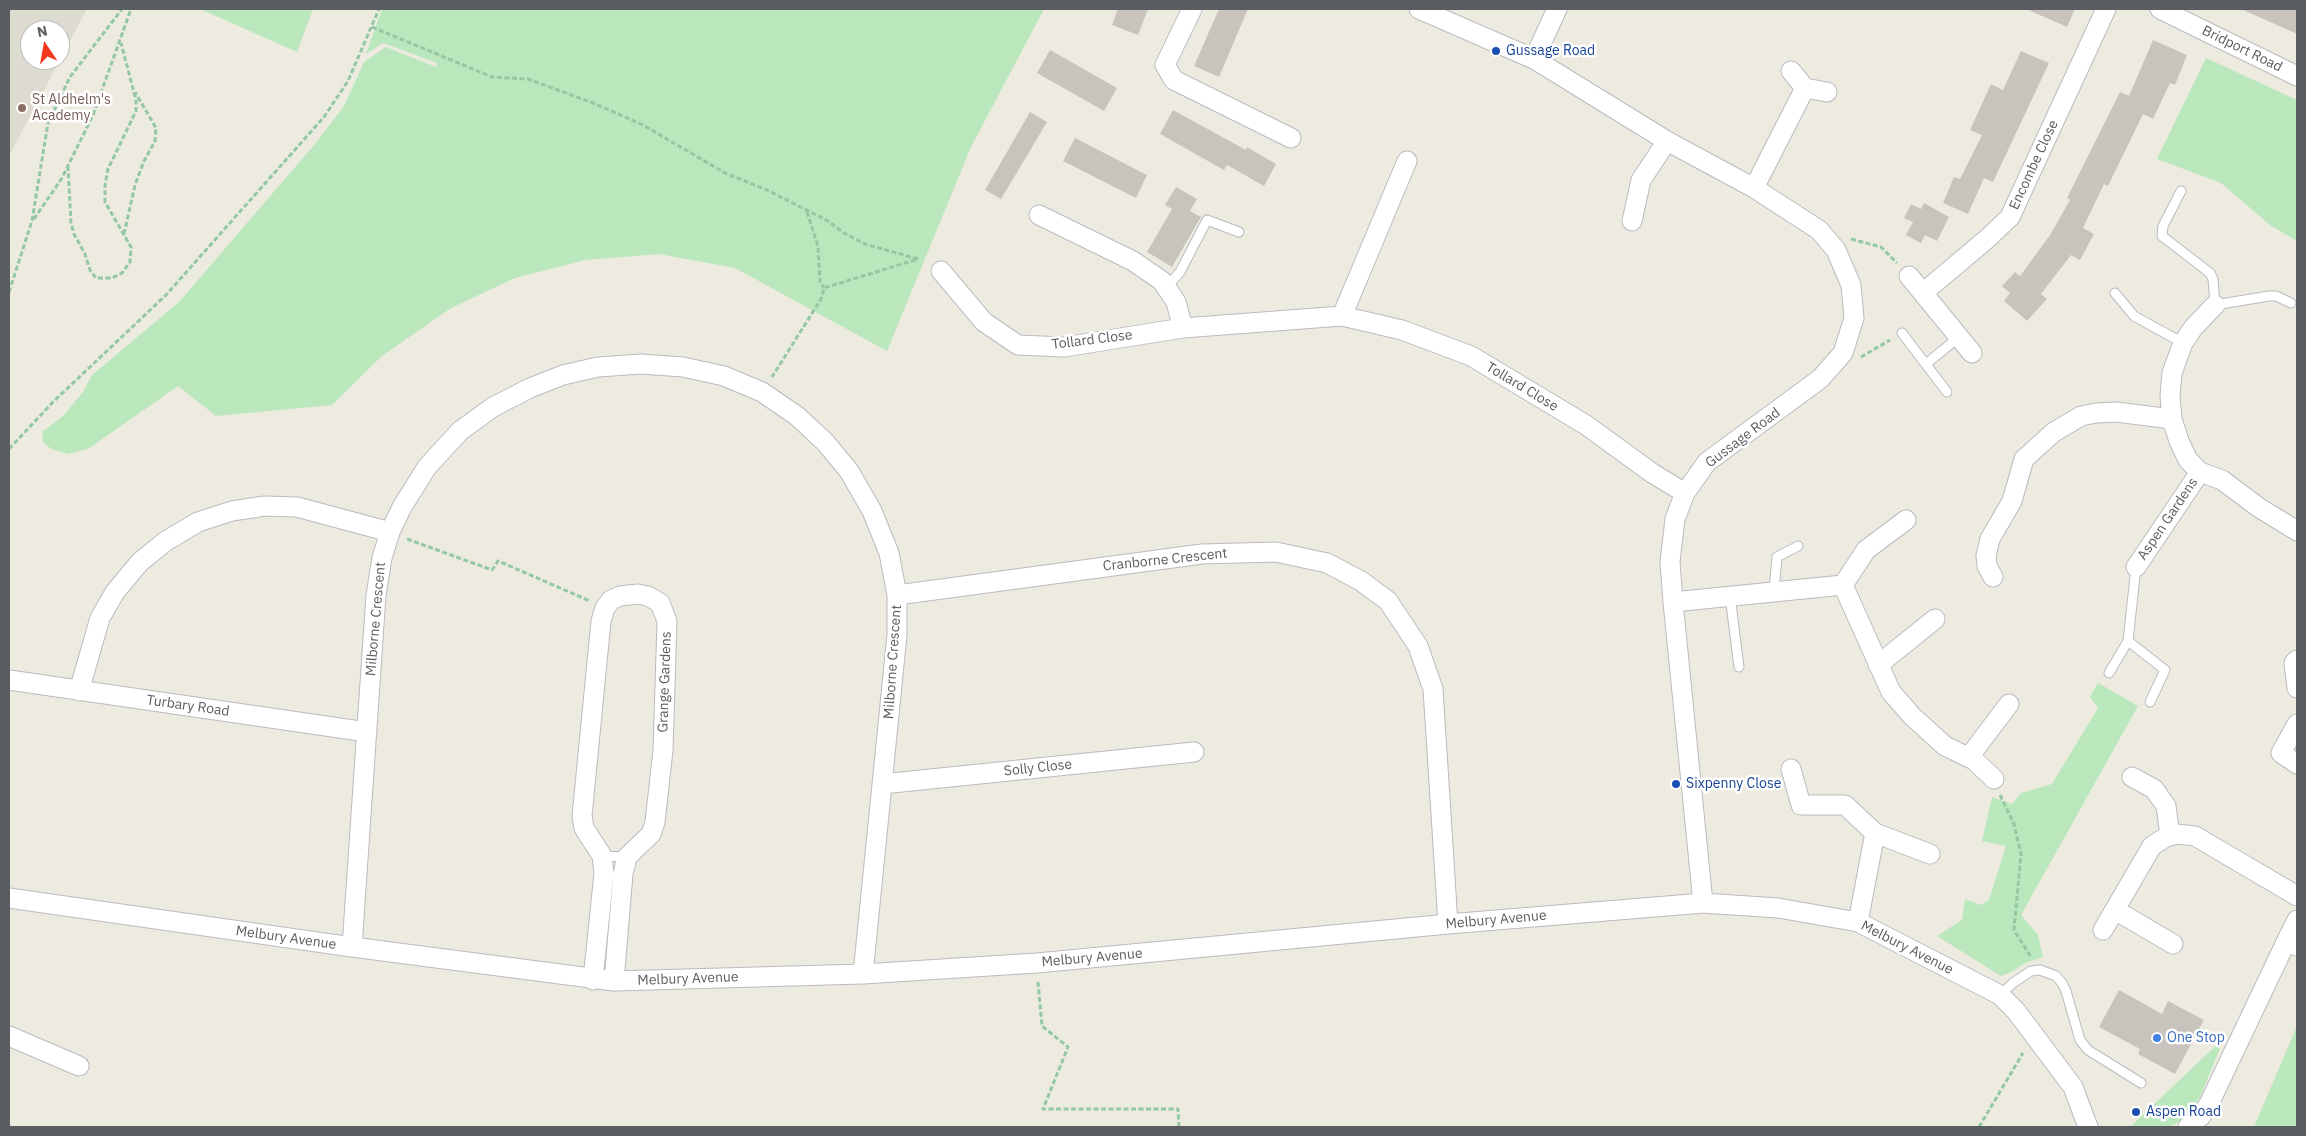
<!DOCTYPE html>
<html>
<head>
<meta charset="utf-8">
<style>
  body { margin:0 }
  #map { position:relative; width:2306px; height:1136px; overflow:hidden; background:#edebe0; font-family:"IBM Plex Sans",sans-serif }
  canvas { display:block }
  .frame { position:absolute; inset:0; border:10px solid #595d62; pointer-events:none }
  .north { position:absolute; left:20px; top:20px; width:50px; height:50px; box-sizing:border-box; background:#fff; border:1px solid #bdbec0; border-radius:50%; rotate:348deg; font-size:14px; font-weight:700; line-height:20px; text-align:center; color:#595d62 }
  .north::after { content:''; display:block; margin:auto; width:18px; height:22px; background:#f4371f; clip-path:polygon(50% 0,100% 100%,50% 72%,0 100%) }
</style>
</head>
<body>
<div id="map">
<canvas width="2306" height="1136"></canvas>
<div class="frame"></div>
<div class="north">N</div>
</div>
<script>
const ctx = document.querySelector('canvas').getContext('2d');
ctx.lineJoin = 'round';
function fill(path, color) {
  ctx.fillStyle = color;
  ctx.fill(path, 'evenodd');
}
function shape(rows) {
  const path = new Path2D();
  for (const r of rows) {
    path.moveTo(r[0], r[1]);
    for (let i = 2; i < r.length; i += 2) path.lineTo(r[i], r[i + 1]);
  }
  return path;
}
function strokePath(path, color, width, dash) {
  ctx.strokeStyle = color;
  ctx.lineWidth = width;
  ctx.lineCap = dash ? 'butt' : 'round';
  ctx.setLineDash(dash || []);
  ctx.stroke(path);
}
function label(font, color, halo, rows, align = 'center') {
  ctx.font = font + ' "IBM Plex Sans",sans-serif';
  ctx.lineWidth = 5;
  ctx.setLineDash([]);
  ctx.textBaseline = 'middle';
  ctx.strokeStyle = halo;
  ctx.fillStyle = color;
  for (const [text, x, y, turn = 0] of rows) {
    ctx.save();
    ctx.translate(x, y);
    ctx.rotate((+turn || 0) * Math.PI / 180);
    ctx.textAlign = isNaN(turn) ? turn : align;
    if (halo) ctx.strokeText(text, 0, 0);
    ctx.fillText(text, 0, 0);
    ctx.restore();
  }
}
const education = shape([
  [9,9,87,9,60,60,60,30,30,30,30,60,60,60,9,156]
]);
const green = shape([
  [200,9,313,9,297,52],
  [382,9,1044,9,971,147,887,351,735,268,659,254,585,260,515,278,451,308,382,356,332,405,216,416,178,386,88,449,68,454,51,449,43,442,42,432,63,416,83,392,92,375,179,302,315,144,344,106,364,62,386,47,436,67,437,63,383,43,366,54],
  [2206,58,2297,100,2297,241,2270,225,2221,183,2157,159],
  [2098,683,2138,706,2021,915,2038,935,2043,957,2025,963,2013,971,2001,976,1937,936,1962,920,1965,899,1981,905,1989,900,2006,846,1982,841,1992,797,2012,804,2021,793,2052,784,2098,708,2090,697],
  [2297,1026,2297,1127,2254,1127],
  [2224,1038,2201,1095,2187,1118,2169,1127,2130,1127]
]);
const building = shape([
  [1118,9,1148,9,1138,35,1112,25],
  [1219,9,1248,9,1219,77,1194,66],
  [2026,9,2075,9,2067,27],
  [2241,9,2297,9,2297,34],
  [2153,40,2187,55,2175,85,2170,83,2153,119,2143,114,2108,186,2104,184,2083,228,2094,234,2080,260,2071,255,2041,294,2047,299,2027,321,2004,301,2010,293,2002,286,2015,272,2020,276,2050,235,2070,200,2067,198,2120,92,2129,96],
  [1050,50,1117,88,1104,111,1037,73],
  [2021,51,2049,63,1993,182,1984,178,1968,214,1943,203,1954,177,1960,179,1982,135,1970,130,1991,84,2003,90],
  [1173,110,1246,150,1247,147,1276,164,1264,186,1227,165,1224,170,1160,134],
  [1030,112,1047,122,1001,199,985,190],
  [1075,138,1147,175,1136,198,1063,161],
  [1176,187,1197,199,1190,211,1201,217,1172,267,1147,252,1172,209,1165,205],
  [1924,203,1949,217,1937,241,1925,235,1921,243,1906,235,1913,222,1904,218,1911,204,1921,209],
  [2119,990,2162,1014,2168,1001,2204,1020,2175,1074,2138,1054,2140,1049,2099,1027]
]);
const path = shape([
  [372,27,492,77,528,79,593,103,643,125,725,173,767,190,828,221,844,233,865,244,918,259,824,288,821,299,772,377],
  [68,166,71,223,74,234,85,254,90,270,96,278,112,278,122,273,130,262,131,247,105,202,105,185,108,169,136,111,136,100,121,43],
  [807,212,818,246,820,281,824,288],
  [34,219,62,178,93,115,131,9],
  [124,234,135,185,144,161,155,141,156,128,135,92],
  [1851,239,1881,247,1897,263],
  [9,292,32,221,48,123,70,77,122,9],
  [1861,357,1890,340],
  [9,449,53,402,166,295,324,117,348,81,379,9],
  [407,539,492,570,498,561,590,601],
  [2000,795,2014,824,2021,854,2014,930,2031,957],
  [1038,982,1042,1026,1068,1047,1043,1109,1178,1109,1179,1127],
  [1979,1127,2023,1053]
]);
const service = shape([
  [2181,191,2163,226,2162,236,2210,273,2213,279,2215,305,2269,296,2276,296,2291,303],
  [1166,288,1180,272,1207,220,1239,232],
  [2115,293,2134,316,2183,343],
  [1902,333,1947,392],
  [1926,364,1959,337],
  [1774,592,1777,557,1798,546],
  [1730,596,1739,667],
  [2128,641,2165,670,2150,702],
  [2109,673,2128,641,2136,567],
  [602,856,627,857],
  [2000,995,2013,983,2031,971,2040,970,2056,976,2062,983,2066,991,2080,1040,2088,1050,2141,1083]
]);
const minor = shape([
  [1192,9,1165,65,1174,80,1291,138],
  [1419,9,1534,59,1667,141,1754,188,1819,230,1836,250,1851,285,1854,318,1843,353,1820,379,1707,462,1685,493,1675,519,1670,562,1673,602,1703,903],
  [2160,9,2297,76],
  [1534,59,1557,9],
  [1791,71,1805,88,1827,92],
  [1754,188,1805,88],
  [1039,215,1133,261,1162,281,1176,302,1183,328],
  [1632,221,1641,180,1667,141],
  [941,271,984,322,1018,345,1064,347,1183,328,1342,316,1402,330,1471,356,1586,425,1652,473,1685,493],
  [1909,276,1972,353],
  [1924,292,1988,238,2010,217,2106,9],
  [2215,305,2193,328,2183,343,2172,373,2170,396,2172,419,2179,441,2188,460,2200,472,2222,480,2258,507,2297,531],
  [1342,316,1407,161],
  [2136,567,2200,472],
  [1993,577,1987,566,1986,556,1990,539,2012,501,2024,459,2054,432,2081,416,2096,413,2116,412,2172,419],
  [1843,585,1866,550,1906,520],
  [897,595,1202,554,1276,552,1327,563,1361,581,1388,601,1418,646,1433,689,1448,924],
  [1673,602,1843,585,1891,692,1912,716,1945,746,1974,760,1994,779],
  [2297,660,2294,663,2297,688],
  [1878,665,1935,619],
  [9,680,367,732],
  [79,691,100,618,115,592,140,562,166,541,198,522,232,511,265,506,297,507,390,532],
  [2297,724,2281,753,2297,764],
  [1969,757,2009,704],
  [1791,769,1801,805,1845,805,1875,833],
  [2132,777,2154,789,2166,806,2170,836],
  [882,784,1194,752],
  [9,898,352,947,614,981,863,974,1037,963,1448,924,1703,903,1778,908,1858,922,2000,995,2016,1011,2073,1087,2088,1127],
  [2115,910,2173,944],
  [1858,922,1875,833,1930,854],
  [2103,930,2152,846,2166,837,2177,834,2195,836,2297,896],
  [2286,942,2297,920],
  [352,947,376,595,382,558,390,532,402,507,427,467,460,431,493,407,530,388,563,375,598,367,641,364,683,367,724,376,762,392,797,416,825,442,849,471,872,511,889,553,897,595,897,635,863,974],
  [593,980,604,873,602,856,584,828,582,816,601,621,605,608,611,600,620,596,638,594,648,596,660,603,667,621,663,750,655,822,651,834,627,857,623,874,614,981],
  [9,1036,79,1066],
  [2188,1127,2201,1116,2209,1104,2286,942,2297,946]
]);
const markers = [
  [1496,51,5,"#1a4fb4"],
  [22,108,5,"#8d6e63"],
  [1676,784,5,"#1a4fb4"],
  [2157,1038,5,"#3f7fe0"],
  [2136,1112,5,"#1a4fb4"]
];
const streetNames = [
  ["Bridport Road",2242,49,26],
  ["Encombe Close",2034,165,-65],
  ["Tollard Close",1092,340,-7],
  ["Tollard Close",1522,387,31],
  ["Gussage Road",1743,438,-37],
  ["Aspen Gardens",2168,519,-56],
  ["Cranborne Crescent",1165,560,-6],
  ["Milborne Crescent",376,619,-85],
  ["Milborne Crescent",893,662,-86],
  ["Grange Gardens",665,682,-88],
  ["Turbary Road",188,706,8],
  ["Solly Close",1038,768,-6],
  ["Melbury Avenue",1496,920,-5],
  ["Melbury Avenue",286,938,8],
  ["Melbury Avenue",1907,948,27],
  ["Melbury Avenue",1092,958,-5],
  ["Melbury Avenue",688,979,-2]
];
const transitNames = [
  ["Gussage Road",1506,51],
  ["Sixpenny Close",1686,784],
  ["Aspen Road",2146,1112]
];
const educationNames = [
  ["St Aldhelm's",32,100],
  ["Academy",32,116]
];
const shopNames = [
  ["One Stop",2167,1038]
];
fill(education, '#dddacf');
fill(green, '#bae7bc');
fill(building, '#c8c4bd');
strokePath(service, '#b8bbc0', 11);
strokePath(minor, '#b8bbc0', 21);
strokePath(path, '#93c8a3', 3, [5, 2.5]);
strokePath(service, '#fff', 9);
strokePath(minor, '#fff', 19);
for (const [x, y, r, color] of markers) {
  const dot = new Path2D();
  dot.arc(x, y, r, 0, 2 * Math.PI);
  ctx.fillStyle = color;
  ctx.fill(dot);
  strokePath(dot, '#fff', 2);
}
label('14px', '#595d62', '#fff', streetNames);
label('14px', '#164399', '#fff', transitNames, 'left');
label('14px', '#785e54', '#fff', educationNames, 'left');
label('14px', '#366cbe', '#fff', shopNames, 'left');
</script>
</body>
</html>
